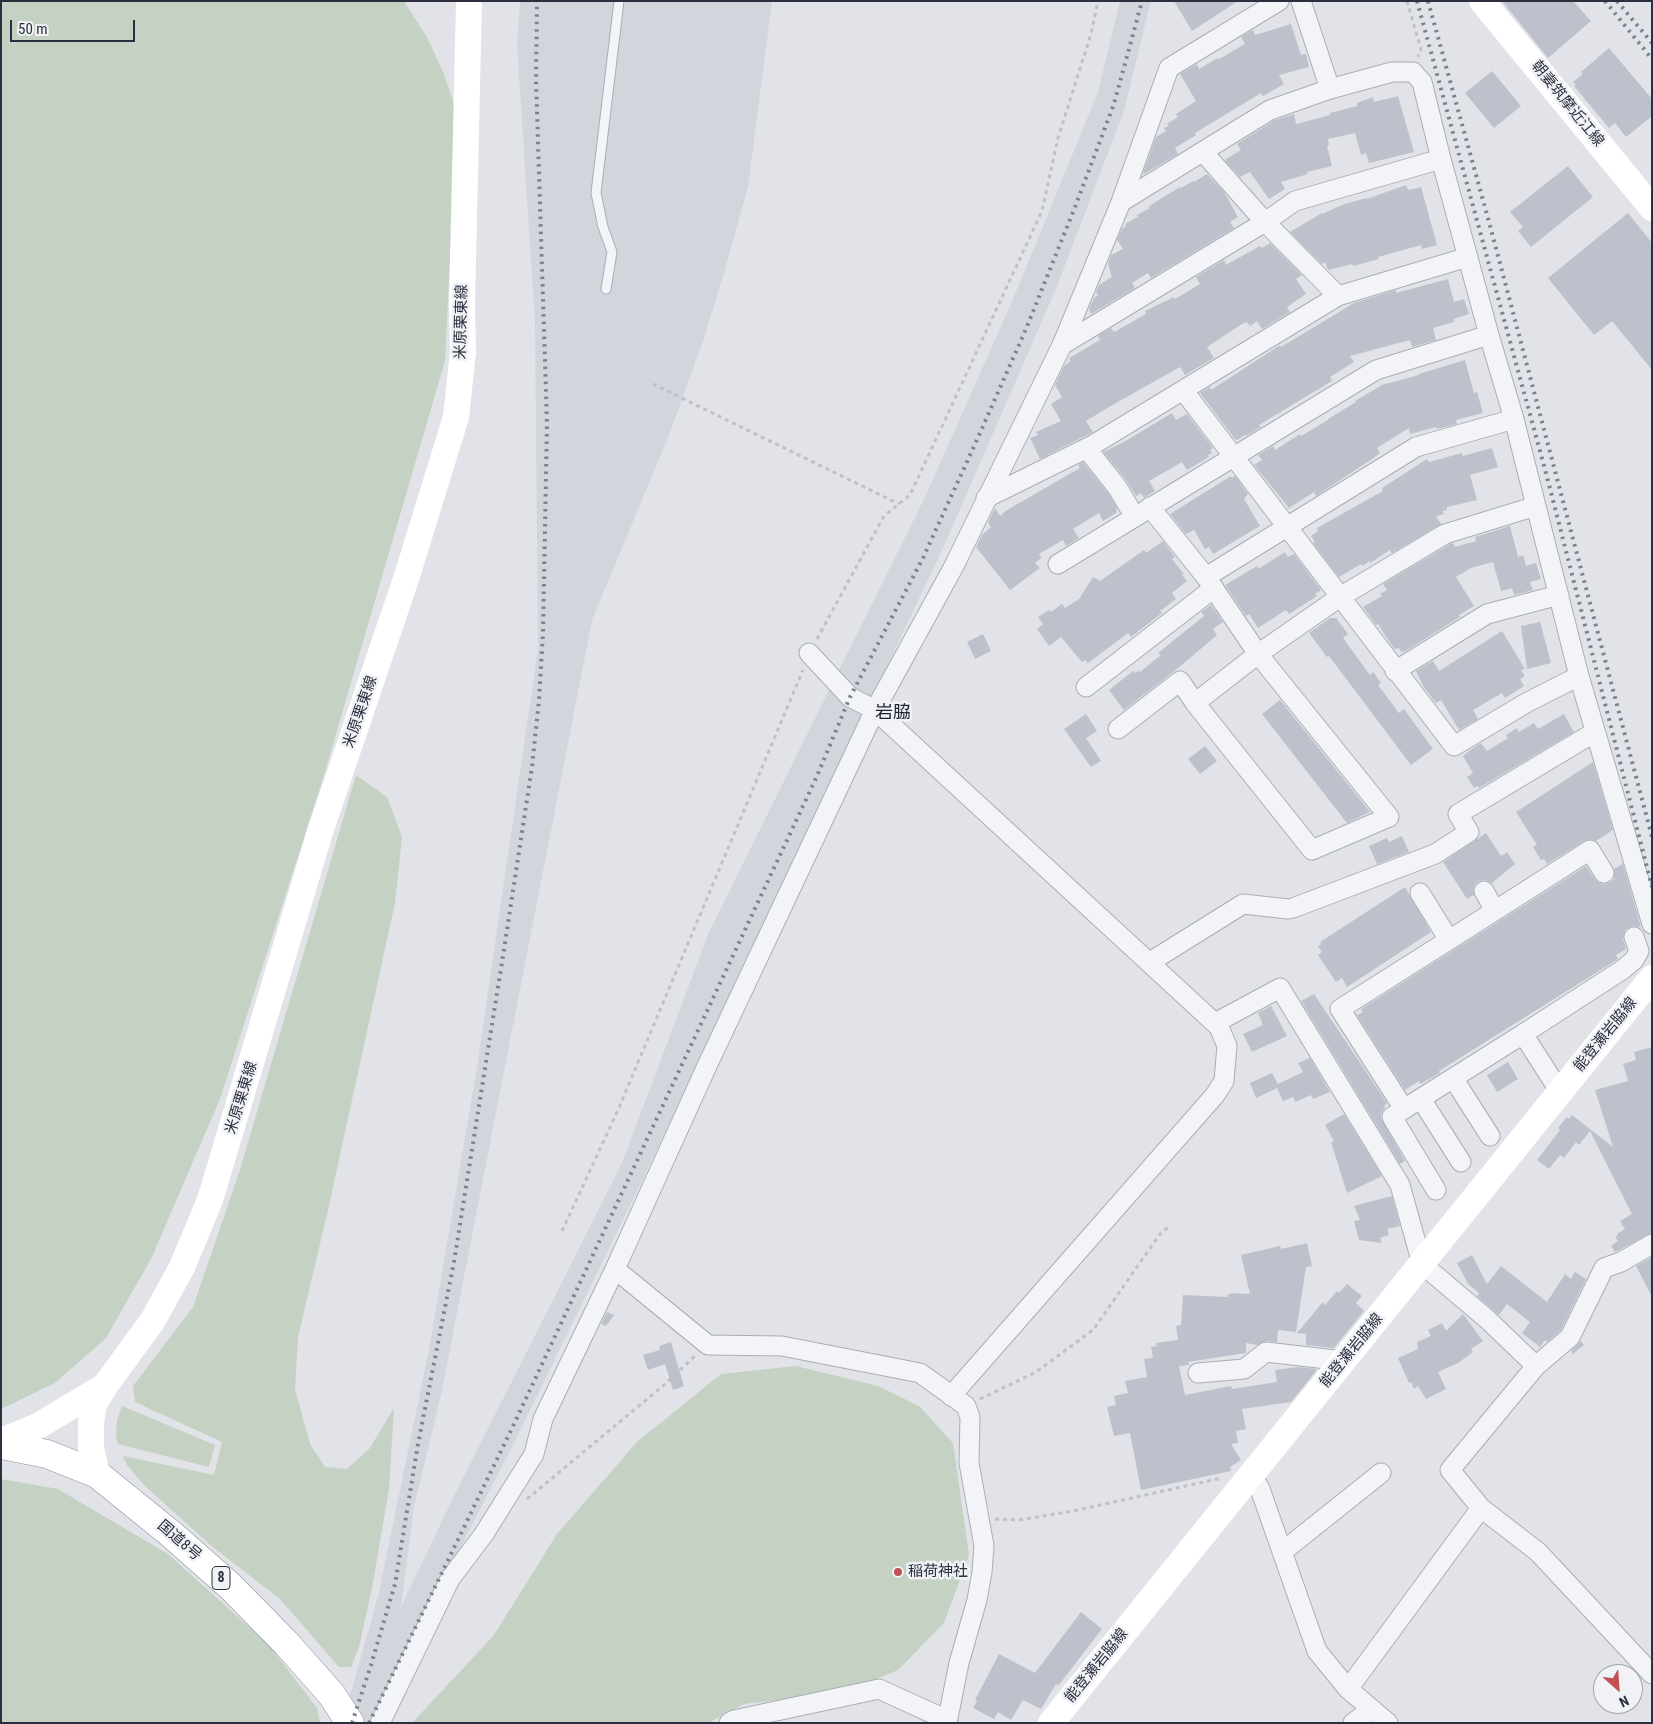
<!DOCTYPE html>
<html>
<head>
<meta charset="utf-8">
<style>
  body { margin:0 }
  #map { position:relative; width:1653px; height:1724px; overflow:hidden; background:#e1e3e8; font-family:"Roboto Condensed",sans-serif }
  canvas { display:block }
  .frame { position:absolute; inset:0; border:2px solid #2b2f3e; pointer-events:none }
  .north { position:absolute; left:1593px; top:1664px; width:50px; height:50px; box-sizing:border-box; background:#f0f2f6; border:1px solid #a1a4ac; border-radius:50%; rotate:154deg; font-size:14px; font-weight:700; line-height:20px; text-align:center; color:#2b2f3e }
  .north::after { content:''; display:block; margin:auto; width:18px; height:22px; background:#c25152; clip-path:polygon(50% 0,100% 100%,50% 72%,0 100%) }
  .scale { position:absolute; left:10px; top:20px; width:125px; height:22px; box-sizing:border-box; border:2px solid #2b2f3e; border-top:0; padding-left:6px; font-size:15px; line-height:18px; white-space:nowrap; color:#2b2f3e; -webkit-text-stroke:4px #f0f2f6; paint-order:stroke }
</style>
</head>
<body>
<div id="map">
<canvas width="1653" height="1724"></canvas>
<div class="frame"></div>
<div class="north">N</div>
<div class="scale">50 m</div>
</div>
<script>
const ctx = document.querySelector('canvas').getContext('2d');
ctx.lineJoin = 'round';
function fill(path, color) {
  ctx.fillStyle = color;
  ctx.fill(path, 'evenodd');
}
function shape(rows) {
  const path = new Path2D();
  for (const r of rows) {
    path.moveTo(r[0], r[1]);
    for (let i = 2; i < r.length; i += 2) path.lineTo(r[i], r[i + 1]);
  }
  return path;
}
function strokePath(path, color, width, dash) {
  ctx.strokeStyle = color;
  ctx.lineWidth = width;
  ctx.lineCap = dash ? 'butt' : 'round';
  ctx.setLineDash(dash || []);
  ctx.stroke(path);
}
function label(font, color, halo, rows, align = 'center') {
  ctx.font = font + ' "Roboto Condensed","Noto Sans JP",sans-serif';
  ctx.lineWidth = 5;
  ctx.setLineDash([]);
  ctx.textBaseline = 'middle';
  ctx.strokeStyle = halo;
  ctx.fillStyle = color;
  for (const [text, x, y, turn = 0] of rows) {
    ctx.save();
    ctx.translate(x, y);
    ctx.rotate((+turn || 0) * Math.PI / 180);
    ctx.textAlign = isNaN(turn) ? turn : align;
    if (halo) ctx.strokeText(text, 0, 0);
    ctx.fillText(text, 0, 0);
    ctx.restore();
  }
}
const built = shape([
  [520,1,772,1,748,187,724,273,704,338,669,435,592,620,441,1395,414,1507,401,1607,452,1500,622,1163,709,932,926,495,1016,292,1098,92,1120,1,1151,1,1124,111,1056,289,944,546,763,928,642,1181,513,1445,424,1619,377,1723,341,1723,352,1689,378,1597,430,1344,477,1067,538,649,535,322,517,44]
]);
const green = shape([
  [1,1,404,1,428,39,444,74,457,113,445,361,324,775,220,1099,151,1259,106,1338,55,1383,1,1409],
  [356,775,387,797,402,837,395,903,328,1210,298,1337,295,1389,310,1444,325,1467,347,1469,370,1448,394,1408,389,1489,372,1588,359,1647,351,1667,339,1667,280,1599,214,1548,146,1487,127,1465,123,1456,214,1475,222,1442,135,1402,133,1386,193,1307,240,1170],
  [796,1366,878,1386,919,1406,953,1443,969,1555,944,1623,898,1670,842,1693,744,1704,708,1723,412,1723,494,1635,557,1534,637,1442,721,1374],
  [122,1406,215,1445,209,1467,118,1444,116,1438,117,1420],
  [1,1479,58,1489,168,1554,269,1645,317,1708,320,1723,1,1723]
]);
const building = shape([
  [1174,1,1238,1,1192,31],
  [1502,1,1573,1,1591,21,1548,58],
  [1291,24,1301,55,1306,54,1309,67,1279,75,1284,84,1263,96,1261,93,1195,133,1196,135,1175,148,1178,154,1144,174,1143,173,1156,137,1166,131,1164,128,1169,126,1167,124,1178,117,1176,114,1196,101,1180,74,1197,64,1199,69,1218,58,1219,59,1245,44,1241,37,1253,30,1255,35],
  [1609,48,1652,99,1652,116,1626,137,1615,123,1609,128,1574,86,1576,85,1573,82,1583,74,1581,72],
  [1492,71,1521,106,1494,128,1465,93],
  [1398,96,1414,152,1369,163,1366,153,1361,155,1355,133,1328,139,1329,145,1327,146,1332,166,1307,172,1308,174,1281,182,1285,189,1269,199,1250,172,1240,177,1226,162,1226,159,1241,150,1237,144,1275,120,1294,114,1296,124,1330,115,1330,113,1357,106,1357,103,1373,97,1374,102],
  [1568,166,1593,197,1531,247,1518,231,1523,227,1510,212],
  [1207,174,1224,192,1238,217,1230,222,1234,228,1151,278,1148,273,1132,283,1135,288,1091,314,1089,309,1094,298,1098,295,1096,292,1099,285,1112,277,1108,264,1111,255,1123,249,1117,240,1122,229,1126,226,1125,224,1138,217,1137,215,1150,208,1149,206,1180,187,1181,188,1193,181,1194,182],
  [1406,185,1408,190,1421,187,1437,245,1422,249,1421,245,1378,257,1379,259,1353,266,1352,264,1328,270,1325,262,1322,264,1290,232,1322,213,1322,214,1344,204,1367,198,1367,199],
  [1628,213,1652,243,1652,370,1612,321,1594,335,1548,278],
  [1270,243,1302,275,1296,279,1306,294,1287,307,1290,312,1262,329,1257,321,1250,326,1247,322,1242,324,1207,347,1214,358,1185,375,1180,367,1109,407,1086,421,1093,432,1040,459,1030,438,1038,435,1036,432,1061,421,1051,404,1062,397,1055,385,1064,366,1071,361,1069,358,1100,340,1098,336,1111,328,1114,332,1146,314,1145,311,1174,297,1175,299,1200,284,1196,277,1224,260,1226,265,1260,246,1262,248],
  [1448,279,1454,302,1464,299,1469,314,1454,319,1454,322,1433,328,1436,340,1412,347,1410,340,1350,356,1354,362,1330,377,1332,381,1259,425,1261,427,1246,436,1245,435,1237,440,1235,439,1200,393,1210,387,1211,390,1280,345,1281,347,1354,303,1396,290,1396,293],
  [1465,360,1474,393,1477,392,1483,413,1456,420,1457,424,1437,429,1436,427,1410,434,1409,428,1377,448,1380,453,1372,459,1316,496,1314,492,1289,508,1254,465,1262,460,1258,455,1273,446,1275,450,1300,434,1301,436,1328,420,1328,419,1356,402,1355,401,1382,385,1419,375,1419,374],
  [1172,413,1176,420,1187,414,1213,448,1210,450,1212,453,1208,455,1209,457,1187,470,1182,462,1149,481,1155,491,1144,498,1141,493,1136,496,1126,480,1103,452,1124,442],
  [1492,448,1498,467,1470,475,1477,500,1447,507,1447,510,1443,511,1444,514,1436,516,1441,524,1392,553,1390,550,1370,563,1370,561,1362,566,1361,564,1339,577,1313,543,1315,542,1311,536,1318,531,1317,528,1383,491,1382,488,1427,459,1429,462,1462,453,1463,456],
  [1083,462,1108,493,1117,508,1116,513,1103,521,1099,513,1073,529,1079,538,1066,546,1063,540,1039,554,1042,557,1035,563,1040,568,1010,590,976,547,982,535,991,527,988,522,995,508,1000,516,1007,510,1080,468,1078,465],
  [1231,476,1232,478,1235,476,1248,494,1244,499,1260,526,1213,554,1209,547,1205,549,1194,530,1186,534,1170,514],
  [1510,526,1518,557,1523,555,1526,566,1536,563,1541,579,1530,582,1533,590,1514,595,1512,588,1501,591,1493,562,1471,568,1456,577,1474,606,1459,615,1460,617,1404,652,1404,651,1401,652,1399,648,1394,649,1378,624,1376,625,1363,607,1382,596,1380,594,1387,590,1383,584,1450,544,1453,543,1455,547,1476,541,1475,537],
  [1163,541,1175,557,1172,559,1184,574,1182,575,1187,581,1172,593,1176,599,1160,611,1162,613,1131,637,1128,633,1088,663,1085,660,1082,662,1061,637,1049,646,1037,629,1043,624,1038,617,1049,610,1051,612,1062,604,1065,608,1079,599,1093,577,1100,581,1144,550,1146,553],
  [1285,552,1288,557,1294,554,1321,590,1315,594,1317,596,1289,614,1286,610,1258,628,1249,614,1246,616,1225,585,1257,566,1258,569],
  [1211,605,1223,622,1213,629,1217,635,1177,669,1124,710,1109,690,1133,671,1135,673,1139,670,1140,672,1161,655,1158,653,1204,616,1201,612],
  [1330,618,1336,618,1348,634,1343,638,1370,675,1373,672,1381,683,1378,685,1399,713,1404,709,1433,749,1411,765,1329,656,1327,657,1309,633],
  [1540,622,1551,663,1527,669,1521,626],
  [1502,631,1525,669,1521,670,1525,676,1520,679,1524,686,1505,698,1502,693,1473,710,1478,719,1459,730,1441,700,1436,703,1423,686,1416,671,1433,661,1439,671],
  [983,634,991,651,975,659,967,642],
  [1280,700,1362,802,1370,812,1347,823,1262,714],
  [1086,714,1097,731,1086,738,1101,761,1091,767,1064,729],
  [1564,714,1574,732,1479,788,1478,786,1474,788,1467,777,1473,773,1463,756,1470,750,1481,743,1487,751,1508,738,1506,735,1517,728,1519,732,1534,723,1538,729],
  [1205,746,1217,761,1200,774,1188,759],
  [1593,762,1613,830,1596,841,1590,839,1584,841,1547,864,1544,859,1541,860,1533,847,1537,845,1516,812],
  [1486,833,1501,856,1507,852,1515,864,1492,883,1485,880,1478,881,1474,886,1474,895,1467,899,1443,862],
  [1402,836,1409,852,1377,864,1369,846,1387,838,1389,842],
  [1623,864,1641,927,1631,926,1625,930,1623,939,1626,949,1616,955,1618,959,1439,1071,1440,1073,1420,1084,1419,1081,1405,1090,1357,1015,1363,1012,1361,1009,1586,866,1595,879,1599,883,1605,884,1609,883,1614,879,1614,869],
  [1405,887,1431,932,1347,987,1342,978,1336,982,1318,955,1322,952,1318,946,1321,944,1320,942],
  [1314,994,1387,1103,1384,1106,1385,1108,1382,1112,1381,1118,1405,1161,1400,1164,1301,1001],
  [1271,1006,1287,1036,1252,1052,1243,1034,1263,1025,1258,1013],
  [1652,1047,1652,1233,1615,1252,1611,1246,1618,1241,1615,1237,1618,1235,1617,1234,1625,1229,1620,1221,1632,1214,1590,1131,1579,1145,1576,1142,1564,1158,1560,1155,1549,1169,1537,1160,1560,1130,1558,1128,1567,1117,1569,1119,1572,1115,1613,1147,1595,1090,1628,1081,1623,1064,1636,1060,1634,1052],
  [1310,1058,1330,1092,1313,1099,1311,1095,1295,1102,1293,1097,1283,1101,1277,1088,1256,1098,1250,1083,1272,1073,1278,1084,1303,1072,1298,1063],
  [1508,1062,1518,1079,1497,1092,1487,1075],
  [1344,1114,1382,1176,1347,1193,1331,1142,1334,1141,1325,1125],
  [1392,1196,1400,1226,1387,1229,1389,1235,1380,1238,1382,1243,1359,1240,1354,1221,1360,1220,1354,1206],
  [1307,1243,1312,1266,1306,1267,1296,1332,1278,1330,1277,1342,1267,1341,1257,1345,1246,1343,1246,1353,1188,1362,1189,1365,1179,1366,1185,1395,1231,1386,1232,1389,1277,1382,1275,1370,1298,1367,1316,1369,1316,1371,1291,1402,1242,1409,1246,1429,1236,1431,1238,1443,1231,1444,1241,1460,1230,1467,1231,1471,1141,1490,1130,1433,1114,1436,1107,1407,1116,1405,1114,1396,1128,1393,1125,1381,1147,1377,1144,1359,1153,1358,1151,1347,1157,1346,1156,1343,1178,1340,1176,1326,1181,1325,1183,1295,1228,1297,1228,1294,1231,1294,1231,1293,1250,1294,1241,1255,1280,1246,1281,1249],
  [1472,1255,1487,1284,1501,1266,1547,1302,1565,1274,1571,1279,1575,1272,1586,1279,1561,1330,1547,1342,1545,1340,1540,1347,1522,1333,1530,1322,1507,1304,1499,1315,1477,1296,1479,1293,1468,1284,1457,1263],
  [1652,1257,1652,1297,1636,1266],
  [1347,1284,1362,1296,1356,1303,1364,1311,1334,1348,1306,1345,1306,1334,1297,1333,1323,1302,1325,1305,1337,1291,1339,1293],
  [607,1312,614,1315,606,1326,601,1324],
  [1463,1314,1483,1341,1471,1349,1473,1352,1458,1363,1438,1372,1446,1389,1426,1399,1418,1386,1414,1389,1411,1382,1409,1383,1398,1358,1418,1349,1417,1342,1431,1336,1428,1330,1442,1323,1446,1331],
  [1581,1341,1584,1345,1573,1354,1571,1351],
  [671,1342,684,1386,673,1390,665,1364,648,1370,643,1355,660,1350,659,1346],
  [1081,1612,1102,1629,1058,1686,1056,1684,1041,1709,1023,1700,1011,1720,998,1712,994,1719,973,1708,977,1701,975,1700,999,1654,1035,1673]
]);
const path = shape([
  [1407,1,1421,49,1418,57],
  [653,384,899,504],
  [817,639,884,516,910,495,1042,211,1058,138,1091,34,1098,1],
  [562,1231,618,1110,803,670],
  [980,1399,1036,1372,1093,1330,1160,1234,1171,1225],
  [527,1499,664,1385,696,1355],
  [995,1519,1019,1520,1073,1511,1222,1478]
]);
const lane = shape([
  [606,289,612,252,603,227,596,193,619,1]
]);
const street = shape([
  [1301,1,1330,89],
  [1203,152,1265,222,1338,296],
  [1121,202,1270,110,1330,89,1392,72,1413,72,1422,82,1441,159,1489,335,1514,419,1579,676,1652,924],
  [1062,345,1265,222,1295,201,1441,159],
  [1183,390,1454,746,1526,703,1579,676],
  [1087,449,1117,487,1135,517],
  [986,498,1091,446,1338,296,1468,257],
  [1150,507,1206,577,1258,654,1389,817,1312,850,1195,703,1258,654,1340,597,1445,534,1536,506],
  [1058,564,1376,370,1489,335],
  [1206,577,1416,447,1514,419],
  [809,653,850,697,875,710,1219,1027,1227,1046,1224,1081,1215,1095,951,1396],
  [1395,671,1487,614,1559,595],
  [1086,687,1214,588],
  [1118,729,1180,681,1195,703],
  [1484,891,1495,911],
  [1420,893,1449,940,1340,1009,1404,1109,1523,1034],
  [1449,940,1590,850,1604,873],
  [1150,962,1243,904,1288,909,1293,908,1435,854,1469,832,1458,814,1595,732],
  [1215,1023,1280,988,1400,1185,1422,1264,1487,1319,1536,1366,1570,1337,1604,1268,1621,1262,1652,1244],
  [1453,1078,1490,1136],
  [1560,1092,1523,1034,1622,970,1634,960,1639,951,1634,937],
  [1421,1099,1461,1162],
  [1404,1109,1392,1117,1436,1190],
  [615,1269,708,1345,782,1346,920,1373,966,1406,970,1417,969,1463,984,1546,982,1572,977,1600,959,1663,947,1723],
  [1198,1373,1244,1369,1266,1352,1344,1361],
  [1252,1475,1260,1489,1317,1651,1348,1689,1388,1723],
  [1481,1508,1538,1552,1652,1674],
  [1282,1552,1381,1473],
  [1348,1689,1481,1508,1450,1470,1536,1366],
  [380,1723,450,1579,484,1534,534,1454,543,1419,615,1269,706,1068,875,710,954,566,1062,345,1121,202,1169,68,1279,1],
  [729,1723,734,1720,879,1689,947,1720],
  [1353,1723,1372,1709]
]);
const secondary = shape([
  [1482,1,1652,208],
  [1,1441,38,1426,105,1386],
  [97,1474,91,1448,91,1424,93,1406,105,1386,153,1320,182,1267,210,1200,320,832,407,576,456,417,463,352,462,304,469,1],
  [1051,1723,1652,978]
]);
const highway = shape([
  [1,1445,47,1454,97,1474,171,1534,230,1586,286,1643,332,1695,350,1723]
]);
const rail = shape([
  [1417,1,1546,473,1652,887],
  [1428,1,1489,222,1652,837],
  [1605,1,1652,59],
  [1617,1,1652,43],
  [352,1723,371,1665,395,1584,418,1444,454,1262,503,956,532,767,539,700,543,633,547,424,536,80,537,1],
  [369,1723,515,1422,613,1212,817,776,850,697,923,558,976,442,1026,329,1075,207,1114,104,1142,1]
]);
const markers = [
  [898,1572,5,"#c25152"]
];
const shields = [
  [221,1578,18]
];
const shieldNames = [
  ["8",221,1578]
];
const streetNames = [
  ["朝妻筑摩近江線",1567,104,51],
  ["米原栗東線",462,322,-89],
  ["米原栗東線",361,712,-71],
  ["能登瀬岩脇線",1606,1035,-51],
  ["米原栗東線",242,1098,-73],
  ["能登瀬岩脇線",1352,1351,-51],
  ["国道8号",179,1541,41],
  ["能登瀬岩脇線",1097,1666,-51]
];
const poiNames = [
  ["稲荷神社",908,1572]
];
const quarterNames = [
  ["岩脇",893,713]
];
fill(built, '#d3d5dd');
fill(green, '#c4d1c3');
fill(building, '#bec1cb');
strokePath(lane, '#aaadb5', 11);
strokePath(street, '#aaadb5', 21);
strokePath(highway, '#898f9e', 29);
strokePath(path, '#bfc1c7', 3, [4, 4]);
strokePath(lane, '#f3f4f7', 9);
strokePath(street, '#f3f4f7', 19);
strokePath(secondary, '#fff', 26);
strokePath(highway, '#fff', 28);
strokePath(rail, '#7c8190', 4, [2.5, 5]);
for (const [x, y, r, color] of markers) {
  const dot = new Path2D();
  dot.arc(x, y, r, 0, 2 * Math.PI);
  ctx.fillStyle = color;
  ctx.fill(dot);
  strokePath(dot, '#f0f2f6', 2);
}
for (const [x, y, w] of shields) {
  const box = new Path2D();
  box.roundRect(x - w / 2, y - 11.5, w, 23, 4);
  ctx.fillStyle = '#f0f2f6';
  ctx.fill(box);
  strokePath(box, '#2b2f3e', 1);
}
label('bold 14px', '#2b2f3e', null, shieldNames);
label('15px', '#2b2f3e', '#f0f2f6', streetNames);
label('15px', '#2b2f3e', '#f0f2f6', poiNames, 'left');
label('18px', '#1d202f', '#f0f2f6', quarterNames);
</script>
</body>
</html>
